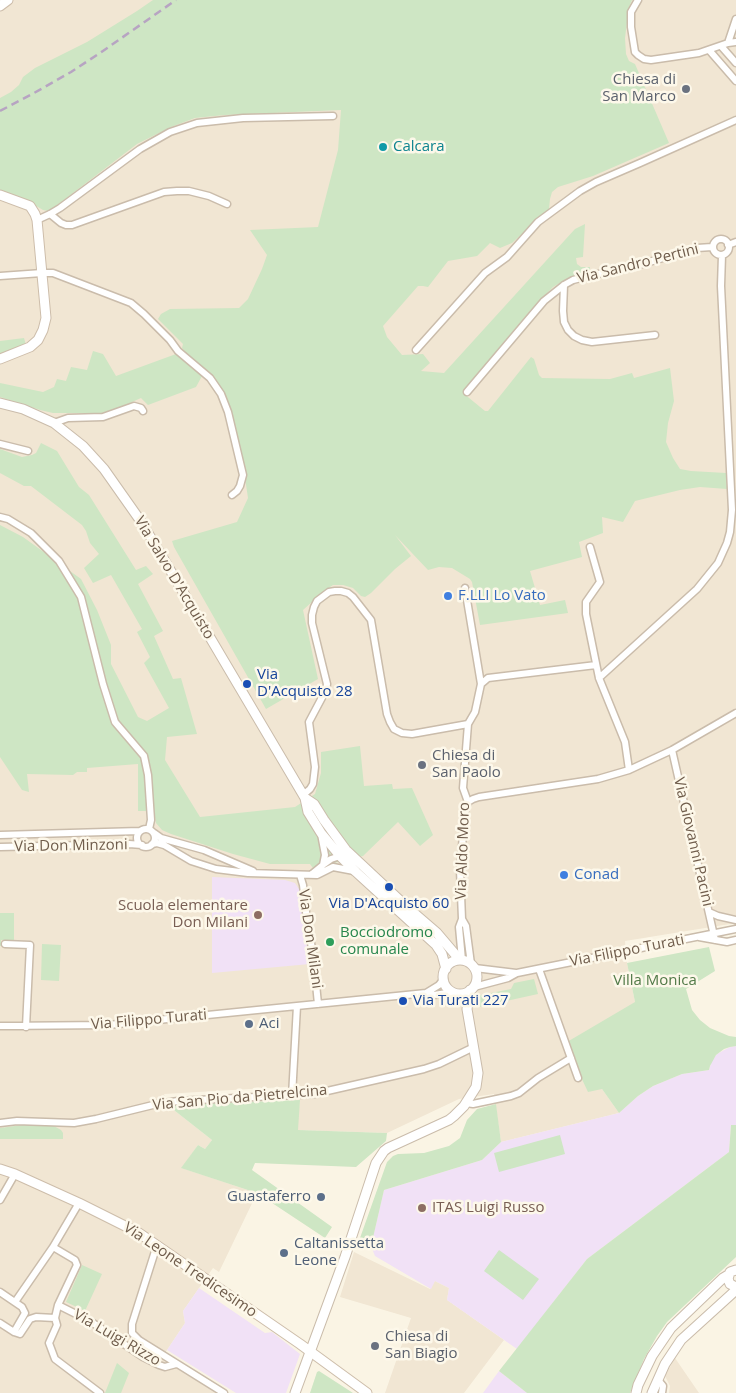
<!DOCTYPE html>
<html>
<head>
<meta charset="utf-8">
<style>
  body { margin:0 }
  canvas { display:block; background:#faf4e4 }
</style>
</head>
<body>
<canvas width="736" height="1393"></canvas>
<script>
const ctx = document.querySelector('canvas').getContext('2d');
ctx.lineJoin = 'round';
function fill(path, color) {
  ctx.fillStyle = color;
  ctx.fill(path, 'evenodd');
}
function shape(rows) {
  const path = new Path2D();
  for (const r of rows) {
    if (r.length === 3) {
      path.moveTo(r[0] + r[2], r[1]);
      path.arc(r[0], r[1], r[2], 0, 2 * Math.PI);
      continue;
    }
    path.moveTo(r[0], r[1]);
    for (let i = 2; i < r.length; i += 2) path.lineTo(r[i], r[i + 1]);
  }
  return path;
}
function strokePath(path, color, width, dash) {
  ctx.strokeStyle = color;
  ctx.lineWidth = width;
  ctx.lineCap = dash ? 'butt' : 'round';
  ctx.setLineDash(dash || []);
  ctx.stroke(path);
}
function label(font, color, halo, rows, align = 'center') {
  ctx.font = font + ' "Open Sans",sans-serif';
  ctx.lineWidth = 5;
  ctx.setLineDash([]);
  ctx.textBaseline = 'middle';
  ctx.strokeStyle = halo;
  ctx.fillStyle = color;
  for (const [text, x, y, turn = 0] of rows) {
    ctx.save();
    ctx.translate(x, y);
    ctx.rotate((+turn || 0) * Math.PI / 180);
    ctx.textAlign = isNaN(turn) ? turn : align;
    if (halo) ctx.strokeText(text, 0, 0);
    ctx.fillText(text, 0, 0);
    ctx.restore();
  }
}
const residential = shape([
  [0,0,736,0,736,923,625,941,627,963,635,1002,602,1089,619,1113,501,1142,494,1094,459,1099,387,1133,297,1130,301,1086,164,1094,170,1107,212,1140,205,1149,198,1145,182,1168,257,1193,219,1272,213,1268,183,1311,185,1323,161,1359,217,1393,0,1393],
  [354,1252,430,1289,435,1281,449,1288,447,1300,504,1340,464,1393,385,1393,411,1318,340,1297],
  [675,1358,699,1393,669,1393,670,1386,665,1376]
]);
const education = shape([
  [212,877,285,880,295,883,301,892,310,964,212,973],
  [736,1046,736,1125,731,1125,729,1152,587,1259,517,1349,447,1300,449,1288,435,1281,431,1289,375,1256,371,1246,384,1190,482,1160,501,1142,619,1113,638,1096,653,1086,682,1074,709,1070,712,1060,717,1054,730,1047],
  [199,1288,265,1333,272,1332,300,1354,286,1393,236,1393,167,1350,185,1323,183,1311],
  [499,1371,527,1393,483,1393]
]);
const green = shape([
  [153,0,632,0,629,7,625,38,626,54,629,61,635,64,669,143,593,176,558,187,552,192,550,199,549,209,512,243,500,248,490,243,477,256,448,261,428,287,423,286,418,286,383,326,387,337,402,355,423,354,430,363,421,371,444,373,575,229,585,224,583,257,576,258,577,264,581,267,590,267,590,270,568,278,553,287,530,311,464,390,463,393,485,411,488,411,531,357,534,359,539,375,542,378,610,379,632,373,634,378,670,368,674,401,668,423,666,442,673,458,680,469,691,471,726,473,727,489,700,487,680,490,635,501,623,522,602,517,603,533,579,542,582,557,530,571,540,605,565,600,568,613,480,625,472,582,470,579,452,568,439,567,428,570,395,535,411,556,395,569,371,593,365,597,361,596,353,588,343,585,333,585,324,591,303,610,318,679,266,709,174,547,172,541,237,522,248,498,245,478,226,398,220,386,211,375,188,355,182,348,183,344,158,319,161,314,170,309,239,308,248,299,262,269,267,255,250,230,318,227,338,150,341,110,225,115,195,118,171,127,137,144,56,206,48,211,43,210,28,201,0,192,0,98,11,92,19,85,23,77,35,68,87,42,137,11],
  [24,338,26,345,0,355,0,341],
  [93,351,103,354,116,376,176,354,202,376,196,387,148,405,141,398,123,406,102,413,53,413,40,410,0,397,0,383,43,392,54,387,57,379,66,381,71,367,87,370],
  [41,443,57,451,79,487,89,495,136,570,146,566,153,574,138,584,163,631,154,636,173,679,181,678,197,734,167,737,165,760,200,817,295,807,315,794,321,773,321,752,360,746,364,786,392,784,393,789,412,788,433,835,420,846,398,822,363,856,313,868,310,864,270,864,233,854,171,834,162,830,156,823,154,811,138,811,138,764,87,768,87,772,77,772,73,775,27,774,29,792,22,790,0,757,0,525,23,537,81,579,97,610,111,645,111,664,138,717,147,721,169,708,144,663,150,657,137,632,142,629,111,575,93,583,84,568,99,554,90,543,86,531,82,525,31,486,24,486,0,473,0,449,22,457,32,455,36,453],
  [0,913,14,913,14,940,1,940,1,946,0,946],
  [42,944,61,945,59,981,41,980],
  [709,947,715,971,686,989,692,1010,700,1020,710,1028,729,1036,736,1037,736,1046,730,1047,724,1049,716,1055,710,1066,709,1070,682,1074,653,1086,638,1096,619,1113,602,1089,588,1092,572,1058,567,1042,635,1002,627,963],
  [534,979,538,994,479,1007,476,996,511,989,514,983],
  [300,1100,298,1130,387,1133,386,1141,356,1167,255,1163,252,1170,332,1227,325,1238,257,1193,181,1168,198,1145,205,1149,212,1140,170,1107,171,1105],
  [496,1104,501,1142,482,1160,384,1190,372,1242,360,1238,387,1162,393,1156,398,1154,424,1153,449,1146,460,1138,467,1120,477,1109],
  [37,1123,52,1125,61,1130,63,1133,63,1139,0,1139,0,1128],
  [731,1125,736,1125,736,1257,667,1322,657,1336,644,1359,630,1393,527,1393,499,1371,587,1259,729,1152],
  [560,1135,565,1154,499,1172,494,1153],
  [499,1250,539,1279,523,1300,484,1271],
  [82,1265,102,1274,85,1311,66,1302],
  [117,1363,129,1373,121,1393,105,1393],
  [319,1371,353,1393,310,1393,317,1372]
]);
const minor = shape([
  [638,0,631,12,631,27,635,52,638,55,644,59,651,60,699,53,728,43,736,42],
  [728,43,736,19],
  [721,46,736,63],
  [709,50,736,81],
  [50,214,61,223,66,225,72,225,164,192,177,191,189,191,209,196,227,204],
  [37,220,50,214,60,208,140,149,170,132,197,123,243,118,333,116],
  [721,247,8],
  [728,245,736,242],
  [0,276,42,273,53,273,131,303,144,314,170,340,178,351,210,378,221,394,228,412,243,475,240,486,237,491,232,495],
  [564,285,563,311,564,322,568,330,574,336,582,340,592,342,655,335],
  [416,350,485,273,507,257,538,222,580,191,596,182,640,163,736,120],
  [467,392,544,301,564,285,573,280,593,275,625,269,697,248,712,247],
  [54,423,68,418,103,417,134,406,141,408,143,411],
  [0,444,28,451],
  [0,517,8,519,31,533,59,561,81,597,103,684,115,722,144,756,148,775,151,820,149,829],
  [590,547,600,582,586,602,586,614,599,678,625,742,629,770],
  [599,678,697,589,718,563,727,543,730,532,732,510,721,286,722,255],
  [481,684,488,678,596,665],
  [672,750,715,940],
  [303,795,310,789,313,784,315,767,309,722,326,690,327,684,312,623,312,615,314,607,317,601,329,592,335,591,341,591,348,593,353,597,371,620,387,714,390,722,394,729,402,733,412,734,468,724],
  [468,802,473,799,479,797,598,779,629,770,672,750,736,713],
  [146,838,9],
  [154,833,161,838,204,850,253,871],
  [0,835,140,831],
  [152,844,157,843,164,845,191,861,216,869,248,873,317,875,333,867,354,871],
  [0,847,129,844,142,845],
  [324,864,331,859,340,856],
  [312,874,323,865,325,855,321,834],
  [300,875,303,885,307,921,313,954,318,1004],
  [709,912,718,916,736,920],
  [462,919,466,926,471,964],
  [699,937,727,942,736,940],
  [5,944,30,945,26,1027],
  [462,960,459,927,462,919,460,870,465,811,468,802,463,788,468,724,475,712,481,684,465,588],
  [475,968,516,973],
  [539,969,578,1078],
  [474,987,508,978,517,973,736,929],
  [426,993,439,985,444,979],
  [0,1026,108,1025,426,993,434,995,453,992],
  [292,1096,297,1006],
  [466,1103,473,1104,511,1096,519,1093,538,1078,571,1058],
  [0,1123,17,1121,74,1123,96,1119,157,1104,178,1101,314,1094,424,1069,439,1064,474,1047],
  [0,1200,15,1174],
  [157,1245,132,1324,132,1333,139,1340,224,1393],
  [0,1292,22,1307,25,1313,14,1332],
  [15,1302,53,1247],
  [58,1305,90,1321,143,1357,159,1365,165,1367,176,1364],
  [55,1318,58,1305,77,1265,75,1260,53,1247,79,1203],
  [55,1318,57,1325,49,1343,55,1359,100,1393],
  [0,1323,14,1332,20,1334,30,1319,36,1317,55,1318],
  [658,1380,663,1386,662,1393]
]);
const tertiary = shape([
  [0,403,23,409,54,423,83,446,104,469,142,523,166,563,305,798,308,812,321,833,340,856,356,872,436,945,442,954,446,969],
  [305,798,314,804,324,820,346,850,408,908,437,933,460,960],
  [460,977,17],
  [736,1270,730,1272,728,1279,730,1284,736,1287],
  [295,1393,345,1257,376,1163,384,1151,388,1148,449,1120,454,1116,464,1106,476,1087,478,1073,467,1009,470,990],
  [636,1393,638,1385,652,1356,671,1328,723,1278,728,1275],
  [652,1393,665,1364,681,1340,736,1290]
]);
const secondary = shape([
  [0,6,8,0],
  [0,195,30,206,35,214,37,220,46,318,43,330,38,340,30,347,0,359],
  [0,1169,15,1174,79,1203,139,1233,300,1344,367,1393]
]);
const rail = shape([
  [0,111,34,93,71,72,100,53,176,0]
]);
const markers = [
  [686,89,5,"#6b7280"],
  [383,147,5,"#0f9aa8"],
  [448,596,5,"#3f7fe0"],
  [247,684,5,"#1a4fb4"],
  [422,765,5,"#6b7280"],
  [564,875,5,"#3f7fe0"],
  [389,887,5,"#1a4fb4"],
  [258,915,5,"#8d6e63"],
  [330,942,5,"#2e9e5b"],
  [403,1001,5,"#1a4fb4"],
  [249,1024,5,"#5c6f8a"],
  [321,1197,5,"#5c6f8a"],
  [422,1208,5,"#8d6e63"],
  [284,1253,5,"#5c6f8a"],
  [375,1346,5,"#6b7280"]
];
const worshipNames = [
  ["Chiesa di",676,80,"right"],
  ["San Marco",676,97,"right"],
  ["Chiesa di",432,756],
  ["San Paolo",432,773],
  ["Chiesa di",385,1337],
  ["San Biagio",385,1354]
];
const cultureNames = [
  ["Calcara",393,147]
];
const streetNames = [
  ["Via Sandro Pertini",638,264,-14],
  ["Via Salvo D'Acquisto",174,578,59],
  ["Via Giovanni Pacini",693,842,77],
  ["Via Don Minzoni",71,846,-1],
  ["Via Aldo Moro",463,851,-88],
  ["Via Don Milani",310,939,82],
  ["Via Filippo Turati",627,951,-11],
  ["Via Filippo Turati",149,1020,-5],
  ["Via San Pio da Pietrelcina",240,1098,-5],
  ["Via Leone Tredicesimo",190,1270,34],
  ["Via Luigi Rizzo",117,1338,30]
];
const shopNames = [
  ["F.LLI Lo Vato",458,596],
  ["Conad",574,875]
];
const transitNames = [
  ["Via",257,675],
  ["D'Acquisto 28",257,692],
  ["Via D'Acquisto 60",389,904,"center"],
  ["Via Turati 227",413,1001]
];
const educationNames = [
  ["Scuola elementare",248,906],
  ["Don Milani",248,923],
  ["ITAS Luigi Russo",432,1208,"left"]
];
const leisureNames = [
  ["Bocciodromo",340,933],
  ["comunale",340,950]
];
const parkNames = [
  ["Villa Monica",655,981]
];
const serviceNames = [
  ["Aci",259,1024],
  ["Guastaferro",311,1197,"right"],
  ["Caltanissetta",294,1244],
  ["Leone",294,1261]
];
fill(residential, '#f1e6d3');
fill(education, '#f1e1f6');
fill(green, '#cee6c4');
strokePath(minor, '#cabcab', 9);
strokePath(tertiary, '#cabcab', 11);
strokePath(secondary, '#cdbdaa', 11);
strokePath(minor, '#fff', 6);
strokePath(tertiary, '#fff', 9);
strokePath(secondary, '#fff', 9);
strokePath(rail, '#b7a4c2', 2.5, [8, 5]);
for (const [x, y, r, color] of markers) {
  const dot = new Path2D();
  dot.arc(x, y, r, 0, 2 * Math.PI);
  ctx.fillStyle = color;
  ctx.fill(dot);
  strokePath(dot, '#fdf8ea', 2);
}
label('15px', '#5b616d', '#fdf8ea', worshipNames, 'left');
label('15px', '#0d838f', '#fdf8ea', cultureNames, 'left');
label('15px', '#705d4c', '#fdf8ea', streetNames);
label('15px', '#366cbe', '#fdf8ea', shopNames, 'left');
label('15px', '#164399', '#fdf8ea', transitNames, 'left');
label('15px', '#785e54', '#fdf8ea', educationNames, 'right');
label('15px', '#27864d', '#fdf8ea', leisureNames, 'left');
label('15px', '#527a48', '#fdf8ea', parkNames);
label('15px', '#4e5e75', '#fdf8ea', serviceNames, 'left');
</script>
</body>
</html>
